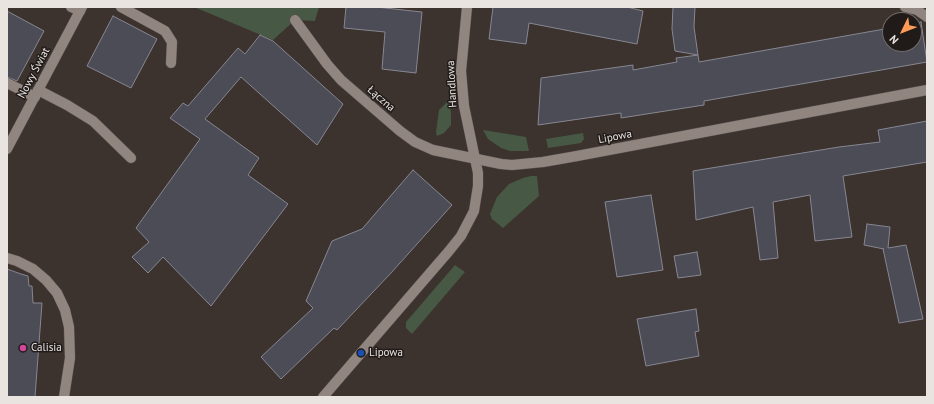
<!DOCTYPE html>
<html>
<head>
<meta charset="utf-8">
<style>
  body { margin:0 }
  #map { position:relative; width:934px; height:404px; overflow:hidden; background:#3c322e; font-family:"PT Sans",sans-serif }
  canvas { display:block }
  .frame { position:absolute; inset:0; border:8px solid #eae4e1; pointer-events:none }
  .north { position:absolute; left:882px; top:12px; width:40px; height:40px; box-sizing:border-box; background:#201b19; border:1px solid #716b69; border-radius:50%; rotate:227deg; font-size:11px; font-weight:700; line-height:16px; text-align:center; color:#eae4e1 }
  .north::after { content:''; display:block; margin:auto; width:14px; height:18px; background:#fe9c57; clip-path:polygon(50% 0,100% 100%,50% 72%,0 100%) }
</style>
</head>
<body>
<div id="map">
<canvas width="934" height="404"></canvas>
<div class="frame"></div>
<div class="north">N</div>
</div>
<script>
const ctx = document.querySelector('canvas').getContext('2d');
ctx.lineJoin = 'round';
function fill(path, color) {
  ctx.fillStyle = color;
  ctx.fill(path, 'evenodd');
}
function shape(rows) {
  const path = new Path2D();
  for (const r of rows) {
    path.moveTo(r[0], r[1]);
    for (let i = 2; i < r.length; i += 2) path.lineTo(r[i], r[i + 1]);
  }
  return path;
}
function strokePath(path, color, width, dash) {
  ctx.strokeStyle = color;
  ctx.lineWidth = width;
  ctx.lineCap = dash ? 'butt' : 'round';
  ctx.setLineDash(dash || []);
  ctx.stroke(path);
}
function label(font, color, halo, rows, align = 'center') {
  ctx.font = font + ' "PT Sans",sans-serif';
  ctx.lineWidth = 3;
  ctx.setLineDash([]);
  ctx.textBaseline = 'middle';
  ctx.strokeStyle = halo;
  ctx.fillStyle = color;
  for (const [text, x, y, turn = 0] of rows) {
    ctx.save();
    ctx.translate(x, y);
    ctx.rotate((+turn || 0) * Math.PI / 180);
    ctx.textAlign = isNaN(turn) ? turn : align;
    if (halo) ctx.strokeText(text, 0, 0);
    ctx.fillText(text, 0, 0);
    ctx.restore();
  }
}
const green = shape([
  [194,7,319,7,315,21,295,20,273,40],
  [449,100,451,113,451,125,444,133,437,136,436,132,439,110],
  [483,130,526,137,529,151,510,151,501,148,488,139],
  [583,133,584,139,581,143,548,148,546,139],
  [531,176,537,176,539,196,503,228,492,219,490,214,497,197,509,184,523,178],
  [455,265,465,272,412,334,406,328,406,322]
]);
const building = shape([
  [346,7,376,7,422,12,416,73,382,69,385,32,344,28,346,7],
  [493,7,627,7,643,11,637,44,529,23,526,44,489,39,493,7],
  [673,7,695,7,694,27,698,55,675,51,672,29,673,7],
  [7,11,44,31,17,81,7,77,7,11],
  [113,16,157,39,131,88,87,66,113,16],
  [921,22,927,62,704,101,704,105,621,118,621,113,538,125,541,78,633,65,633,70,677,62,676,58,698,55,699,62,890,28,890,44,914,44,914,24,921,22],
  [260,35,273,41,343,104,317,145,241,77,205,119,259,158,248,175,288,204,211,306,163,257,148,273,132,257,149,242,136,228,200,139,170,118,183,103,188,106,238,48,245,54,260,35],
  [927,121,927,162,843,176,852,237,815,241,810,195,773,202,778,258,760,260,753,207,696,220,693,171,839,147,880,142,878,130,927,121],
  [413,170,452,205,391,273,337,330,334,328,281,379,261,357,313,308,306,301,332,241,362,229,413,170],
  [651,195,663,270,617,277,605,202,651,195],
  [867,224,890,227,888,248,906,245,923,319,899,323,883,249,884,249,864,245,867,224],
  [697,252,701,275,678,278,674,256,697,252],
  [7,269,21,274,28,276,29,286,32,286,33,303,42,303,35,397,7,397,7,269],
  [696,309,699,331,695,332,699,356,646,366,637,319,696,309]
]);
const lane = shape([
  [71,7,80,11],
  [121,7,165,31,172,42,171,63],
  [905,7,917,10,927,17],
  [7,83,35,97],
  [38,90,67,105,93,121,131,158],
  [7,258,17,261,33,269,46,280,57,293,65,310,69,327,70,358,64,397]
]);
const street = shape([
  [295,20,327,64,341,80,400,131,415,142,433,150,501,164,512,165,543,162,577,156,927,90]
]);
const secondary = shape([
  [7,149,82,7],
  [323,397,449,251,461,236,474,211,478,186,478,173,464,106,461,71,467,7]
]);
const markers = [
  [23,348,4,"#d1479c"],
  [361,353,4,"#1a4fb4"]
];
const streetNames = [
  ["Nowy Świat",34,73,-62],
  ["Handlowa",452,84,-93],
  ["Łączna",381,99,41],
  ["Lipowa",615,137,-11]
];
const poiNames = [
  ["Calisia",31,348],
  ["Lipowa",369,353]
];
fill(green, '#475945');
fill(building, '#4c4c56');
strokePath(building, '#878792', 1);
strokePath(lane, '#574f4b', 11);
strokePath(street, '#574f4b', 11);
strokePath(secondary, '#574f4b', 11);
strokePath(lane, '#918580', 10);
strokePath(street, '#918580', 10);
strokePath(secondary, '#918580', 10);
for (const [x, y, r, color] of markers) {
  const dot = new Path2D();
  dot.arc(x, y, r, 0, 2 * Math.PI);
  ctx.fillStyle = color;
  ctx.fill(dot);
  strokePath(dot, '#201b19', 1.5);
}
label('11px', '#eae4e1', '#201b19', streetNames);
label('11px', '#eae4e1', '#201b19', poiNames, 'left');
</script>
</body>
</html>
